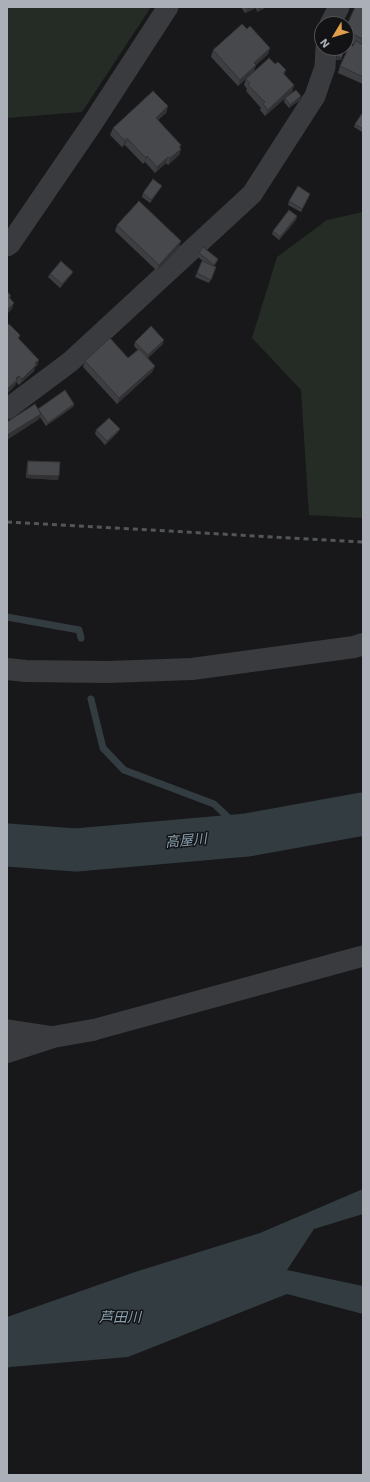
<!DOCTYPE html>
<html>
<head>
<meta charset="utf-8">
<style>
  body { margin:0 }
  #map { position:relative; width:370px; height:1482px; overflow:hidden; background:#18181a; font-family:"Work Sans",sans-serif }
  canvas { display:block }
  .frame { position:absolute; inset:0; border:8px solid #abb0b8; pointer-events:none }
  .north { position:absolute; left:314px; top:16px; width:40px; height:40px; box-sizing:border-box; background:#131315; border:1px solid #505256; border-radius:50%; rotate:232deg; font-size:11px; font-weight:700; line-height:16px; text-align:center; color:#abb0b8 }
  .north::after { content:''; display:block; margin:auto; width:14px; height:18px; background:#e09f49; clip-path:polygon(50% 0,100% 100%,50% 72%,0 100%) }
</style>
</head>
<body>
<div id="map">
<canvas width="370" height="1482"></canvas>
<div class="frame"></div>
<div class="north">N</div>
</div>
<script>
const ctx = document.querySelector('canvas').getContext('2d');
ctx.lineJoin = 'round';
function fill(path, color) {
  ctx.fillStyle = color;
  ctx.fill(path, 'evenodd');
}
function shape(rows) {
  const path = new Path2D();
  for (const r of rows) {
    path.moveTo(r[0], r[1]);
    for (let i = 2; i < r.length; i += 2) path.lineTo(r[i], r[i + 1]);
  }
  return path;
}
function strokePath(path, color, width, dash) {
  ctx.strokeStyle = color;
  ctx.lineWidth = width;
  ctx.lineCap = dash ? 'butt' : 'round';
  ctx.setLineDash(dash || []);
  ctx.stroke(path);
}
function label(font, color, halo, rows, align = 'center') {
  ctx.font = font + ' "Work Sans","Noto Sans JP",sans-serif';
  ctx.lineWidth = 3;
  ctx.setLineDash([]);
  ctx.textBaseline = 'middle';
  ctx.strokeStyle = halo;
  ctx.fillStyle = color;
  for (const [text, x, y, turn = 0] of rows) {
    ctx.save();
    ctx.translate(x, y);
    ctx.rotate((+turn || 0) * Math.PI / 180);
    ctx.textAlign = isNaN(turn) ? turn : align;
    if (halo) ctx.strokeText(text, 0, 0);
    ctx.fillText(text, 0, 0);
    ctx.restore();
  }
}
const green = shape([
  [7,7,151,7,82,112,7,118],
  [363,212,363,518,309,515,301,390,252,338,277,257,327,220]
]);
const water = shape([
  [363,1189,363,1214,314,1229,287,1270,363,1286,363,1314,287,1294,128,1357,10,1367,7,1368,7,1317,135,1272,260,1233]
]);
const stream = shape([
  [7,617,79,630,81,638],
  [91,699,103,748,124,770,214,804,247,835]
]);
const river = shape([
  [7,845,76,850,247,835,363,814]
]);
const minor = shape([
  [330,24,339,7],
  [7,246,10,244,92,124,168,7],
  [7,409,70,362,252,194,315,96,325,67,326,48],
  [7,1030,53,1037],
  [93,1030,363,956]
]);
const tertiary = shape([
  [7,669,26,671,108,672,192,669,354,647,363,644],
  [7,1052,53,1037,93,1030]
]);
const rail = shape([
  [7,522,363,542]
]);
const wall = shape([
  [241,7,267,7,257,12,256,8,245,13],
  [363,7,363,84,338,73,340,66,354,45,346,41,346,27],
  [247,29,270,48,268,54,256,65,254,71,275,64,286,70,284,75,294,85,292,92,265,116,260,110,261,108,246,91,247,89,244,85,246,79,238,86,211,57,213,50],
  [338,48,343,48,342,57,341,60,336,60],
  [285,98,300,100,289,108,284,102],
  [168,106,166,113,158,120,181,149,179,155,168,165,166,163,155,173,145,162,143,164,125,145,122,147,110,135,113,128],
  [363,112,363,131,362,132,354,127,355,124],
  [160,189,150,203,142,197,143,193],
  [309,197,301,212,288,205,289,201],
  [297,216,296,220,279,240,272,234,273,231],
  [117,225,179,248,157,271,115,231],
  [199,253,218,259,217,262,214,266,216,267,209,283,195,277,202,261,204,262,197,256],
  [73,272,71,275,60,288,48,277,50,274],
  [7,326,20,335,19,339,37,366,35,367,34,371,19,385,16,382,15,386],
  [135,342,163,344,148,358,155,366,152,372,117,404,83,367,85,361,128,358,138,350,134,346],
  [74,404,73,407,46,426,40,417,38,420,38,409],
  [120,429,118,432,105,445,95,434,96,430],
  [28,461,58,480,26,478,27,464]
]);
const shadedWall = shape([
  [247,7,256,7,256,8,245,13],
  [259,7,267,7,257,12],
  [270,48,268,54,256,65,254,71,238,86,240,80,254,63],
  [338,57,342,57,341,60,336,60],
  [294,85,292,92,265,116,268,110],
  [301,96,300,100,289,108,290,105],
  [168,106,166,113,153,124,156,118],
  [127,138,125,145,122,147,125,141],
  [181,145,180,150,181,149,179,155,168,165,170,158],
  [147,156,145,162,143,164],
  [168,157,166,163,155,173,157,167],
  [162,186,160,189,150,203,151,200],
  [297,216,296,220,279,240,280,237],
  [181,241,179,248,157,271,159,265],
  [73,272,71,275,60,288,62,284],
  [14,303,12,309,7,314,7,310],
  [164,340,163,344,147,359,148,355],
  [39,360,37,366,35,367,34,371,19,385,22,379,35,363],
  [155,366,152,372,117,404,119,398],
  [19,376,15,386,7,394,7,389],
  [74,404,73,407,46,426,48,423],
  [41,414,38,420,7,440,7,435],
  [120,429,118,432,105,445,107,441],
  [27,475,59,476,58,480,26,478]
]);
const building = shape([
  [355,7,363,7,363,39,346,31,346,27,355,7],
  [242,24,247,29,250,26,270,48,254,63,256,65,240,80,213,50,242,24],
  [356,41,363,45,363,77,340,66,350,45,353,46,356,41],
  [339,48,343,48,342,57,338,57,339,48],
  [269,58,275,64,278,62,286,70,283,73,294,85,268,110,263,104,265,102,248,85,250,83,246,79,269,58],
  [296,90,301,96,290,105,285,98,296,90],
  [153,91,168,106,156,118,181,145,179,147,181,149,170,158,168,157,157,167,147,156,146,158,127,138,125,141,113,128,153,91],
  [363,112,363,129,355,124,363,112],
  [153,179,162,186,151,200,143,193,153,179],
  [298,186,310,194,302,209,289,201,298,186],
  [139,201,181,241,159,265,117,225,139,201],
  [289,210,297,216,280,237,273,231,289,210],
  [203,247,218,259,214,265,199,253,203,247],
  [61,261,73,272,62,284,50,274,61,261],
  [202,261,216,267,211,280,197,273,202,261],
  [7,291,11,296,9,297,14,303,7,310,7,291],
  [9,324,20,335,18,338,39,360,35,363,36,365,22,379,19,376,16,378,17,380,7,389,7,326,9,324],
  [151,326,164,340,148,355,135,342,151,326],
  [110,338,128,358,139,349,155,366,119,398,85,361,110,338],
  [65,390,74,404,48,423,38,409,65,390],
  [35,404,41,414,7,435,7,422,35,404],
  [109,418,120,429,107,441,96,430,109,418],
  [28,461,60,462,59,476,27,475,28,461]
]);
const waterNames = [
  ["高屋川",186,841,-5],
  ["芦田川",120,1318]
];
fill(green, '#242c25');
fill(water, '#323c41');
strokePath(stream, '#323c41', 7);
strokePath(river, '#323c41', 43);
strokePath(minor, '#393b3e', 21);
strokePath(tertiary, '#393b3e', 22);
strokePath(rail, '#525559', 3, [5, 4]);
fill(wall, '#3d3e41');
fill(shadedWall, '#323235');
fill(building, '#47484c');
strokePath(building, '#323235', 1);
label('italic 14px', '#86a0af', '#131315', waterNames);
</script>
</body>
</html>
